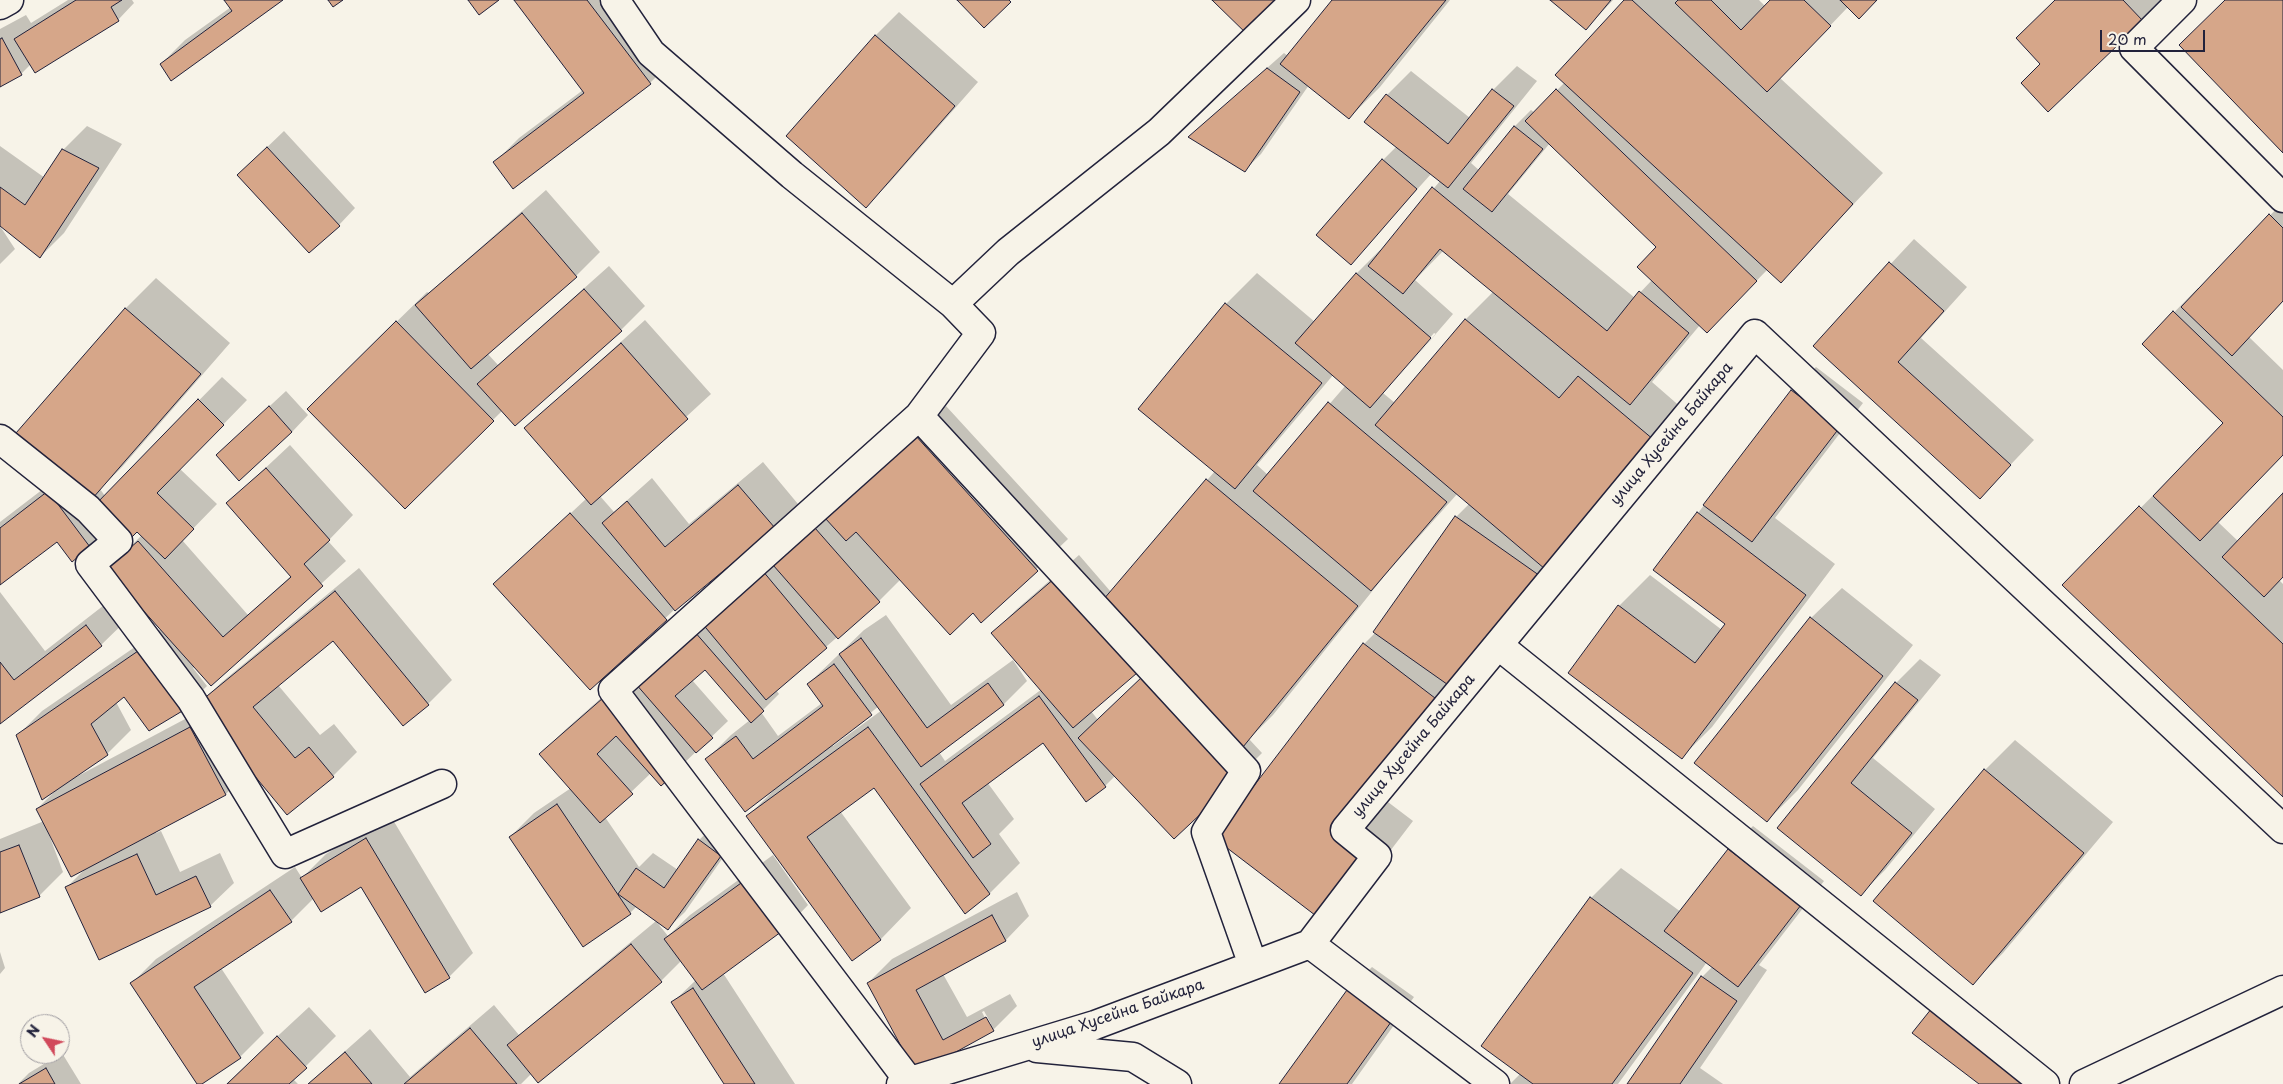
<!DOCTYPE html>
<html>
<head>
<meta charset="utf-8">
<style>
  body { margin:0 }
  #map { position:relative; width:2283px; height:1084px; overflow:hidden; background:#f7f3e8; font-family:"Playpen Sans",sans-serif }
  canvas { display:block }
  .north { position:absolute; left:20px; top:1014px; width:50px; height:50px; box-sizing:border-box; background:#f7f3e8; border:1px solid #a29fa3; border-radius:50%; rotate:304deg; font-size:14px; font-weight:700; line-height:20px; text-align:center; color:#22223b }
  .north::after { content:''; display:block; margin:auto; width:18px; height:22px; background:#d1495b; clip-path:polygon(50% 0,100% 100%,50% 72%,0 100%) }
  .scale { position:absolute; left:2100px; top:30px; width:105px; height:22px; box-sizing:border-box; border:2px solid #22223b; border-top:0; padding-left:6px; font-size:15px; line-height:18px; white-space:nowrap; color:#22223b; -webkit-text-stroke:4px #f7f3e8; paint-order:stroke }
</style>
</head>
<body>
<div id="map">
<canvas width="2283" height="1084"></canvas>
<div class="north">N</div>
<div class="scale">20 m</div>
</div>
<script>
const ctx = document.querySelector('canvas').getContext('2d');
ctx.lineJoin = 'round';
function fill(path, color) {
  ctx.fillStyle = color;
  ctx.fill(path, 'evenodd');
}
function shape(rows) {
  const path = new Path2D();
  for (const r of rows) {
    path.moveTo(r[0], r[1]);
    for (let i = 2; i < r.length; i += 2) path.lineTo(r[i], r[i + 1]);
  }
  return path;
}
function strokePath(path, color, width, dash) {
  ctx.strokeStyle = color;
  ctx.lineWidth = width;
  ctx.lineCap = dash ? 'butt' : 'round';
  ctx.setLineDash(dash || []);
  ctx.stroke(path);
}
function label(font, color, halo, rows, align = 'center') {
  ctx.font = font + ' "Playpen Sans",sans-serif';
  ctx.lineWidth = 4;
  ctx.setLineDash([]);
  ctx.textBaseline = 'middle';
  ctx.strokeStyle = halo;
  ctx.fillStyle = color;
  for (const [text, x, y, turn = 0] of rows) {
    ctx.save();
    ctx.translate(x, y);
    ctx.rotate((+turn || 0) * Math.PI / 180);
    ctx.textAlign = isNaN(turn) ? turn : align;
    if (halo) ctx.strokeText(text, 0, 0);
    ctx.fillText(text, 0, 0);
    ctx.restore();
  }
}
const shadow = shape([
  [68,0,132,0,134,3,118,20,31,64,21,74,0,86,0,29,26,15,31,23],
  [225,0,281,0,161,64,185,40,231,7],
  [515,0,629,0,674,59,650,83,495,162,519,138,583,90],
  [1333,0,1450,0,1380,87,1349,118,1309,85,1261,154,1245,170,1190,136,1284,53,1288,56],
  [1552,0,1613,0,1586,29],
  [1626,0,1759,0,1766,7,1772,0,1876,0,1848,7,1780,78,1883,173,1781,281,1768,269,1730,308,1700,325,1652,382,1683,409,1384,799,1413,821,1358,893,1216,837,1364,644,1376,632,1456,517,1470,503,1458,493,1386,574,1273,715,1249,739,1262,753,1238,777,1115,776,1105,786,1043,741,987,782,1014,819,999,834,1020,863,989,894,874,786,840,811,911,908,881,939,852,959,748,816,776,788,707,759,731,735,750,720,705,668,692,680,728,721,679,768,651,773,605,817,639,867,653,853,678,870,699,840,716,824,736,839,685,912,668,928,637,906,630,913,510,837,534,813,571,788,541,754,565,730,635,668,857,487,946,406,1068,539,981,621,973,611,901,579,879,601,776,690,779,694,761,712,778,736,822,703,808,684,864,630,886,615,951,705,1013,660,1027,681,1004,704,939,752,945,761,1042,689,993,633,1017,609,1079,555,1111,592,1215,471,1140,409,1226,304,1257,273,1315,322,1356,274,1380,250,1382,251,1440,181,1431,174,1351,263,1383,160,1397,146,1387,95,1411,71,1470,118,1493,90,1517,66,1537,81,1471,163,1480,171,1515,126,1531,110,1535,113,1565,82],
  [1550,143,1658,247,1652,280,1635,298,1508,194],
  [1444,250,1494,291,1465,320,1395,403,1383,393,1434,333,1436,334,1394,382,1453,314,1415,280],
  [1334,374,1346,385,1268,475,1257,465],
  [1155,653,1161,659,1098,720,1091,711],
  [879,706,882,710,833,746,832,744],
  [2056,0,2163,0,2142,21,2042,64],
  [899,12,978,82,890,182,866,206,875,36],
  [87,126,122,144,64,233,40,257,0,224,0,146,45,178,63,150],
  [284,131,355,208,339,225,238,175],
  [546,190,600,252,576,276,487,353,498,365,609,266,645,306,621,330,503,410,405,507,339,378,427,292,429,293],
  [2283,202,2283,301,2249,337,2283,370,2283,454,2218,522,2239,542,2283,495,2283,576,2279,580,2283,584,2283,795,2064,585,2225,423,2143,344,2198,288,2199,289],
  [0,226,15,249,0,264],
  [1914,239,1967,287,1921,338,2034,440,1980,497,1814,346],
  [156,278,230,343,122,467,100,489,105,496,222,377,247,400,180,469,217,504,182,540,248,615,292,575,228,503,290,445,353,515,328,541,346,561,211,685,195,666,193,668,207,686,183,709,124,695,116,702,131,730,107,754,75,776,76,777,202,710,198,705,222,682,359,568,452,680,428,704,333,640,278,685,320,735,334,724,357,752,333,776,250,769,226,794,155,831,156,833,161,831,180,872,220,853,234,883,210,906,67,887,85,869,49,832,48,832,63,872,39,896,0,911,0,839,44,821,37,809,56,790,18,735,42,711,161,629,108,569,142,535,137,530,114,522,90,546,72,560,57,540,0,584,0,522,64,473,125,309],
  [645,320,711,394,600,496,614,512,652,478,689,524,763,462,798,504,774,527,675,609,590,689,495,584,587,498,526,428],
  [1816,367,1863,403,1775,518,1835,564,1712,727,1682,757,1570,672,1619,606,1650,575,1722,630,1726,624,1698,513,1792,390],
  [286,391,308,415,292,432,217,455],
  [1842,588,1913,645,1798,790,1767,821,1811,618],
  [0,592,45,651,117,595,132,615,101,645,0,722],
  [1920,659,1941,675,1873,758,1935,809,1885,870,1861,894,1779,827,1896,683],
  [2015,740,2113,822,2003,953,1973,983,1985,770],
  [390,815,473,953,449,977,361,885,314,898,291,921,221,968,264,1033,240,1057,199,1084,132,983,156,959,295,867,302,878,326,854],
  [1753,826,1824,881,1759,965,1767,970,1700,1068,1723,1084,1628,1084,1702,977,1713,966,1707,962,1618,1084,1510,1084,1521,1073,1591,898,1621,868,1681,912,1729,850],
  [773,855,808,905,785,929,723,973,795,1084,726,1084,673,1002,696,980,682,960,661,981,538,1081,531,1074,521,1084,308,1084,370,1029,410,1077,494,1005,519,1035,656,921,668,936,690,915],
  [1017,892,1029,916,1006,940,943,974,967,1017,1010,994,1017,1006,993,1030,916,1072,868,983,892,959],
  [984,1011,991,1024,988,1024,982,1012],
  [0,952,5,968,0,974],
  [1372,967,1414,997,1352,1084,1281,1084,1348,991],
  [309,1007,336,1036,293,1079,298,1084,226,1084],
  [62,1053,81,1084,18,1084,29,1073]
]);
const building = shape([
  [76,0,122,0,111,7,119,21,35,73,14,39,76,0],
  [224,0,283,0,171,81,160,64,232,11,224,0],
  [328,0,343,0,333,7,328,0],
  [468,0,499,0,479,15,468,0],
  [514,0,587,0,651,84,513,189,493,162,584,93,514,0],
  [957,0,1009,0,1011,2,984,28,957,0],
  [1212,0,1290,0,1252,39,1212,0],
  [1332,0,1446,0,1349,119,1280,64,1332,0],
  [1550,0,1611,0,1586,30,1550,0],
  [1624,0,1632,0,1853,204,1781,283,1555,75,1624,0],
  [1678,0,1711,0,1741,30,1770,0,1804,0,1831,26,1767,92,1675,3,1678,0],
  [1840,0,1877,0,1859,19,1840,0],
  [2055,0,2123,0,2143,21,2048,112,2021,83,2040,64,2016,38,2055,0],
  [2225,0,2283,0,2283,153,2179,45,2225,0],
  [875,35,955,106,866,208,786,136,875,35],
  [2,38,22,75,0,87,0,39,2,38],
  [1267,68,1300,92,1245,172,1188,137,1267,68],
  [1492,89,1514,106,1448,188,1364,122,1386,94,1448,144,1492,89],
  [1556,89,1757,281,1707,333,1637,267,1656,247,1525,121,1556,89],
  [1514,126,1543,149,1492,212,1463,189,1514,126],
  [267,147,340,226,309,253,237,175,267,147],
  [62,149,99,168,40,258,0,226,0,187,25,205,62,149],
  [1382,159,1417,189,1351,265,1316,235,1382,159],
  [1432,187,1607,331,1639,291,1689,333,1630,405,1440,249,1403,294,1368,266,1432,187],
  [522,213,577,277,471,369,415,305,522,213],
  [2269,214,2283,228,2283,301,2232,356,2181,307,2269,214],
  [1889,262,1944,311,1898,362,2011,465,1980,499,1813,346,1889,262],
  [1356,273,1431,338,1370,408,1295,343,1356,273],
  [584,289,622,331,515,426,477,384,584,289],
  [1225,303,1322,383,1235,489,1138,409,1225,303],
  [125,308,201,374,92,499,16,433,125,308],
  [2173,311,2283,417,2283,455,2200,541,2153,496,2223,423,2142,344,2173,311],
  [1465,319,1559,398,1578,376,1654,440,1545,569,1375,425,1465,319],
  [396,321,494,421,405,509,307,409,396,321],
  [621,343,688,419,591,505,524,428,621,343],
  [1791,390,1840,427,1752,542,1703,505,1791,390],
  [198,399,224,425,157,493,194,529,165,559,137,532,130,539,95,505,198,399],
  [1328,402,1447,502,1371,591,1253,491,1328,402],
  [269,406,292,432,239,481,216,455,269,406],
  [915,435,1038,571,981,623,973,613,950,635,856,532,846,541,825,518,915,435],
  [266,468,330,540,304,564,323,586,211,686,106,569,138,541,223,637,291,577,226,503,266,468],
  [1206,479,1358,606,1243,747,1103,600,1206,479],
  [738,485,775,528,675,611,602,523,627,501,665,547,738,485],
  [48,491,90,547,72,562,57,542,0,585,0,528,48,491],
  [2283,493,2283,577,2264,597,2222,557,2283,493],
  [2139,506,2283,644,2283,797,2062,585,2139,506],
  [1697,512,1806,595,1682,759,1568,673,1618,605,1695,663,1725,624,1653,570,1697,512],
  [570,513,667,620,590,690,493,584,570,513],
  [1455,516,1543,578,1461,694,1373,632,1455,516],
  [815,528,880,602,838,639,773,565,815,528],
  [762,570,827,648,766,700,701,622,762,570],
  [1055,578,1137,673,1073,728,991,633,1055,578],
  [335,591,429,705,403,726,333,641,253,707,295,758,309,747,334,777,287,815,196,705,335,591],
  [1810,617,1883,676,1767,822,1694,763,1810,617],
  [86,625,102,646,0,724,0,662,14,680,86,625],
  [694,631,764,711,751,723,705,670,675,696,713,738,696,753,635,683,694,631],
  [861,638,927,728,988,683,1004,705,921,767,839,654,861,638],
  [1363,643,1448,708,1355,830,1384,852,1328,925,1214,838,1363,643],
  [138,651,184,710,149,731,124,697,91,724,108,755,42,800,16,735,138,651],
  [834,664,872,715,745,812,705,759,736,736,753,759,823,706,807,684,834,664],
  [1143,676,1239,778,1174,839,1078,738,1143,676],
  [1895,682,1918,700,1851,783,1912,833,1861,896,1777,828,1895,682],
  [611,691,680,769,661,786,616,736,597,754,633,794,600,823,539,754,611,691],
  [1039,696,1106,787,1086,802,1043,743,962,803,991,844,973,858,920,784,1039,696],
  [190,727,226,795,71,877,36,809,190,727],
  [868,727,990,894,965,914,874,788,807,837,881,940,852,961,746,816,868,727],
  [1984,769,2084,853,1973,985,1873,901,1984,769],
  [557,804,631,914,583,947,509,837,557,804],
  [366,838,450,978,425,993,361,887,321,912,300,878,366,838],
  [698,839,721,856,668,930,618,894,636,868,664,888,698,839],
  [19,845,40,897,0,913,0,852,19,845],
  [1728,849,1801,905,1738,987,1664,931,1728,849],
  [137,854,156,895,196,876,211,907,99,960,65,887,137,854],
  [748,878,785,929,702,990,664,939,748,878],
  [270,890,292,922,194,987,241,1058,202,1084,197,1084,130,983,270,890],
  [1590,897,1693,973,1612,1084,1533,1084,1481,1046,1590,897],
  [992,915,1006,941,916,990,943,1040,986,1017,994,1031,916,1074,867,983,992,915],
  [631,944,662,982,538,1083,507,1045,631,944],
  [1701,976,1737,1001,1680,1084,1627,1084,1701,976],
  [693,988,755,1084,724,1084,671,1002,693,988],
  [1347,990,1391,1022,1347,1084,1279,1084,1347,990],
  [1932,1008,2030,1084,1979,1084,1912,1033,1932,1008],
  [470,1028,517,1084,404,1084,470,1028],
  [277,1036,307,1068,289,1084,227,1084,277,1036],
  [345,1052,372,1084,308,1084,345,1052],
  [46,1068,55,1084,19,1084,46,1068]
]);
const minor = shape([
  [615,0,651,53,792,175,953,304,981,333,919,416,613,690,909,1081],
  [2182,0,2134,48,2283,198],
  [0,5,9,0],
  [953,304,1008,252,1159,132,1296,0],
  [919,416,1246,771,1206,832,1253,965],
  [0,439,88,509,118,541,90,564,191,699,285,854,442,784],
  [1498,645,2045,1084],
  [1310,944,1495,1084],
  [1037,1048,1133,1057,1177,1084],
  [901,1084,1095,1025,1310,944,1377,856,1345,830,1755,334,2283,829],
  [2084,1084,2283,990]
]);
const streetNames = [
  ["улица Хусейна Байкара",1672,434,-50],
  ["улица Хусейна Байкара",1414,746,-50],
  ["улица Хусейна Байкара",1118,1014,-19]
];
fill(shadow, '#0003');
fill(building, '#d6a689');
strokePath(building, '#22223b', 1);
strokePath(minor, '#22223b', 31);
strokePath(minor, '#f7f3e8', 28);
label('15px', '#22223b', '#f7f3e8', streetNames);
</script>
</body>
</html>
